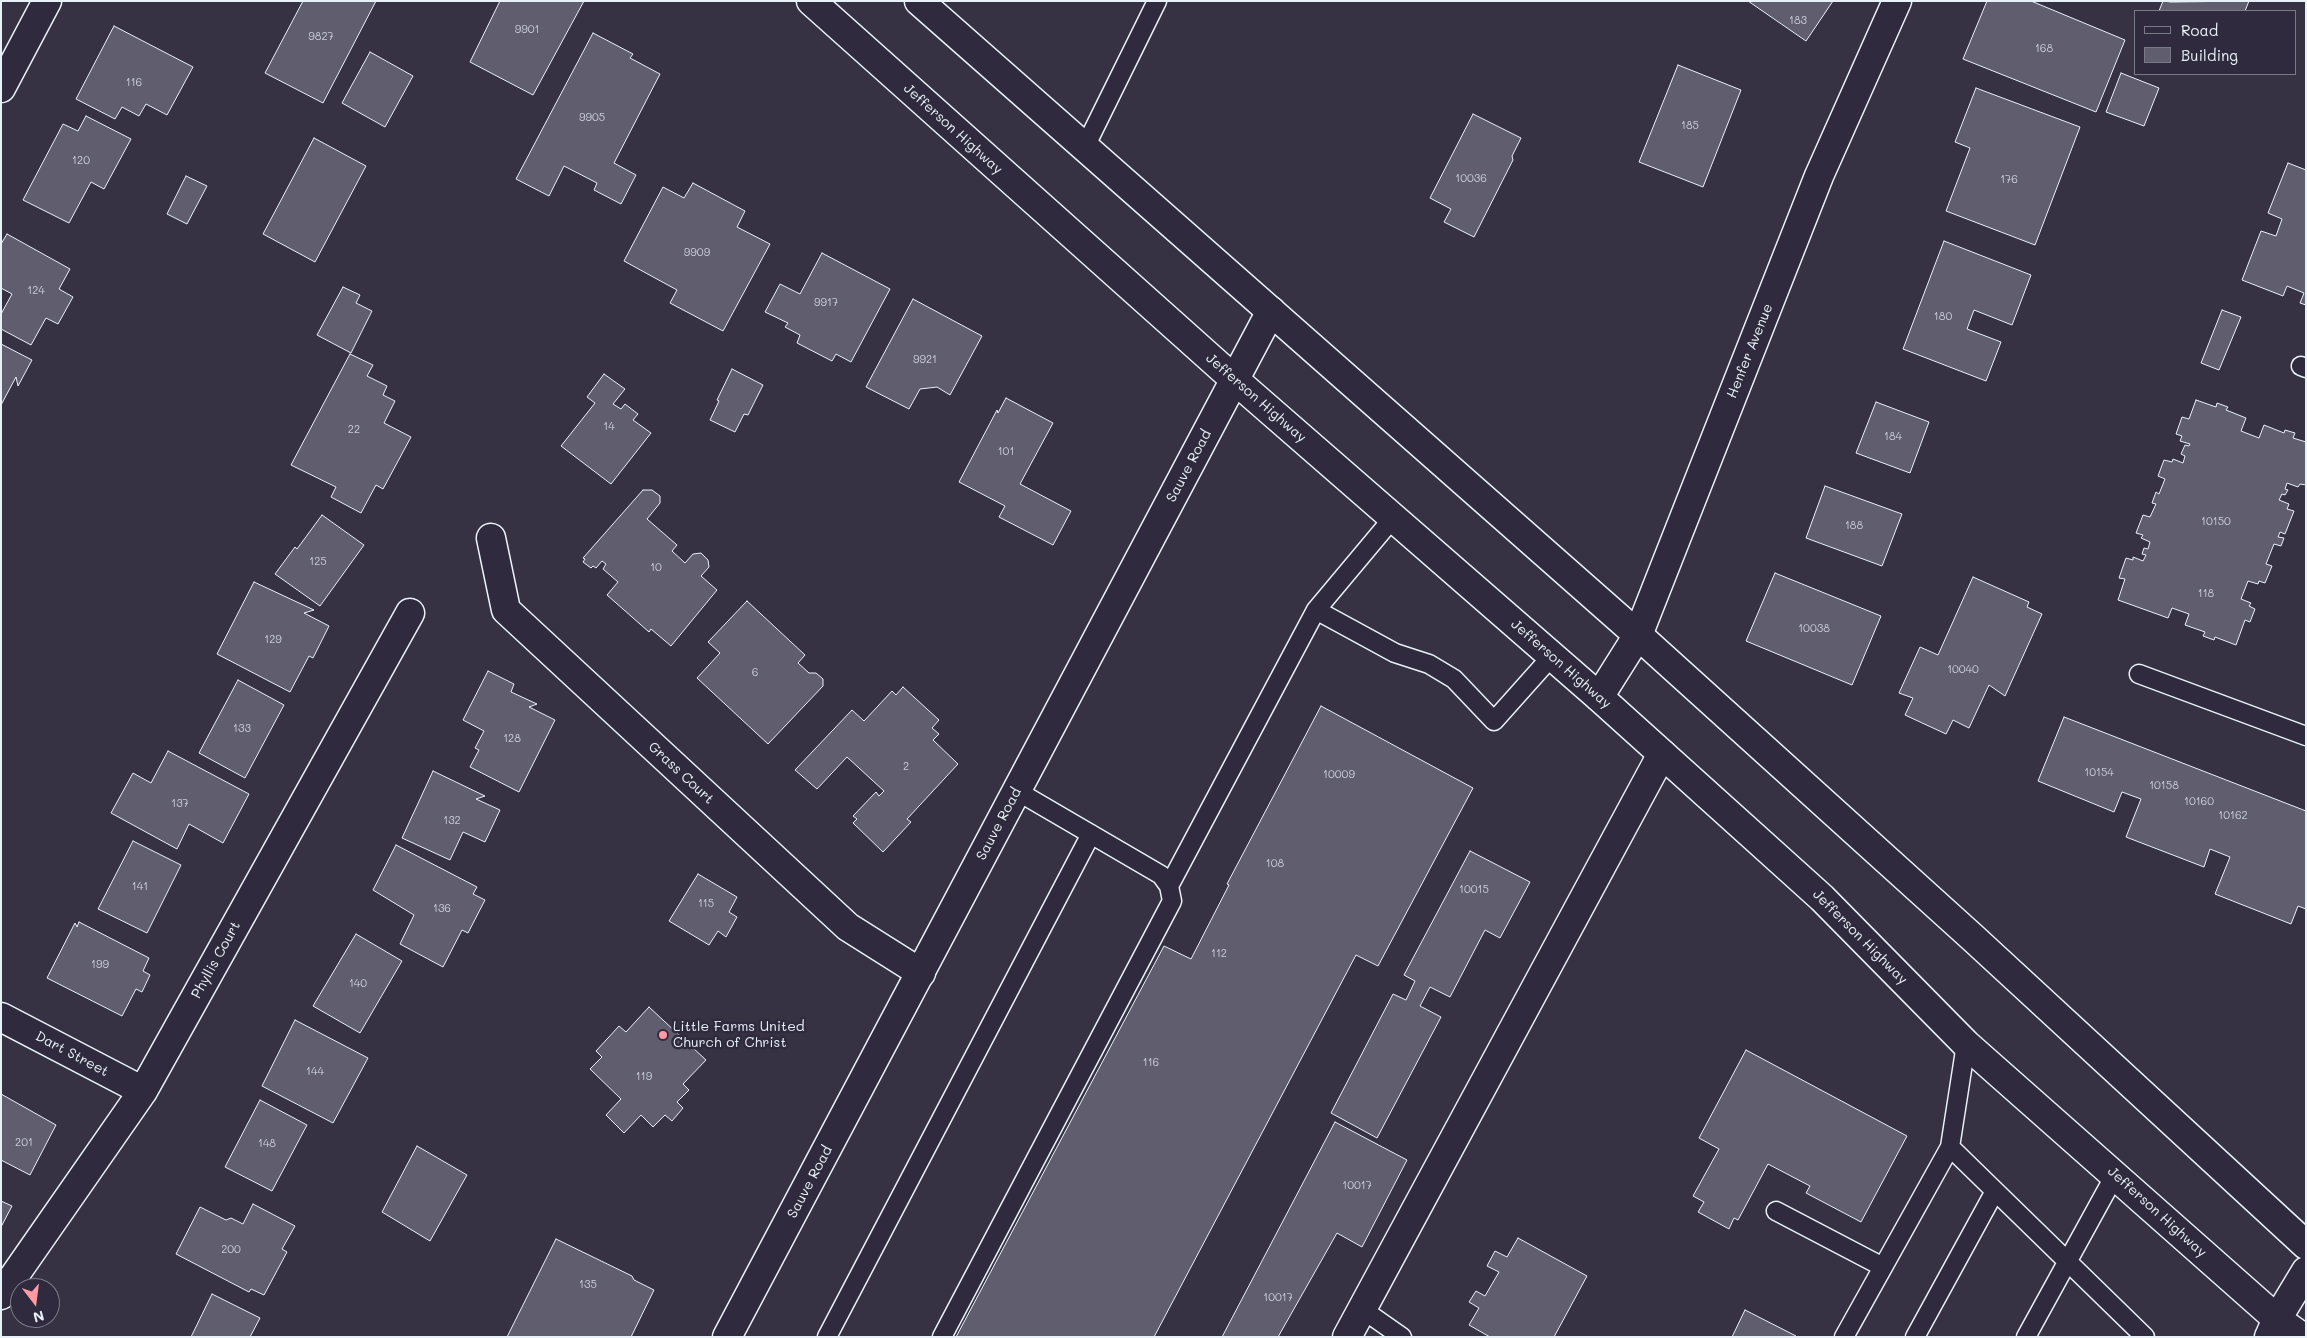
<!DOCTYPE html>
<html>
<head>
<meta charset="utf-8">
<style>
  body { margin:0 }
  #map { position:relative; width:2307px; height:1338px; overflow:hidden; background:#363244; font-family:Mali,sans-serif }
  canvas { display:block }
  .frame { position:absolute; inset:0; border:2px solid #e8f1f8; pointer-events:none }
  .legend { position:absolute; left:2134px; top:10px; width:162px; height:65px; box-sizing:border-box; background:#2f2a3d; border:1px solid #797a88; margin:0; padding:6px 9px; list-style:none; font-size:15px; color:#e8f1f8 }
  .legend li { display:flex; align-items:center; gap:10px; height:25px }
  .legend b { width:25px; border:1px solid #797a88 }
  .north { position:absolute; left:10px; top:1278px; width:50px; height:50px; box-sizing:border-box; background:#2f2a3d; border:1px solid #797a88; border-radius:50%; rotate:165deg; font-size:14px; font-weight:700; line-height:20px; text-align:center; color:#e8f1f8 }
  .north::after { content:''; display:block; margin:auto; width:18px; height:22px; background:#ff9aa2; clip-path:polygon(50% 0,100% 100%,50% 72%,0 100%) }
</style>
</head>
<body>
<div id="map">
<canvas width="2307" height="1338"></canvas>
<div class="frame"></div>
<ul class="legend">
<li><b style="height:6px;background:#2f2a3d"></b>Road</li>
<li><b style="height:14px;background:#605e6e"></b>Building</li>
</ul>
<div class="north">N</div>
</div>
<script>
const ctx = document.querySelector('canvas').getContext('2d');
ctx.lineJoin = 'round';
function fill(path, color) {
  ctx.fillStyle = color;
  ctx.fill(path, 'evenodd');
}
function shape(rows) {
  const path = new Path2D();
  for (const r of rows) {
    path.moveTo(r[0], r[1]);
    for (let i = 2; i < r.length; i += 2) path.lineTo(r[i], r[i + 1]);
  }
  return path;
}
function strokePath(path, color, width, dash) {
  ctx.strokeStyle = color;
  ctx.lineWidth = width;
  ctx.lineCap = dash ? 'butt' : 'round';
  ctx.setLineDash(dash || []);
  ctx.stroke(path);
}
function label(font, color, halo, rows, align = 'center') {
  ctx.font = font + ' Mali,sans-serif';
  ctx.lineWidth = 5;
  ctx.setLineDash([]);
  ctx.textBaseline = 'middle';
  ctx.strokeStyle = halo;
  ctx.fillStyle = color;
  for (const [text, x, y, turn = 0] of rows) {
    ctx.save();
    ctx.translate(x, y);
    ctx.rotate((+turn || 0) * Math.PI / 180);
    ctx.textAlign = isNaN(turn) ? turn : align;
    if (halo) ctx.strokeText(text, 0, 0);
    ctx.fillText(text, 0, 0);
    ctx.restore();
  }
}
const building = shape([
  [303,1,376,1,323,103,265,73,303,1],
  [500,1,584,1,533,95,470,62,500,1],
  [1748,1,1833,1,1806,41,1748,1],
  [1987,1,2031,1,2125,40,2096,112,1963,59,1987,1],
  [2163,1,2171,2,2249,1,2245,11,2159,11,2163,1],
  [114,26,193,67,167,115,146,104,139,116,122,107,115,119,76,99,114,26],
  [593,33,633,54,630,58,660,74,614,163,636,175,621,204,594,190,597,183,564,166,549,196,516,179,593,33],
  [370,52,413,76,385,127,342,103,370,52],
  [1678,65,1741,90,1703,187,1639,162,1678,65],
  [2121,73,2159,88,2144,126,2106,112,2121,73],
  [1976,88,2080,127,2035,245,1946,211,1970,148,1955,142,1976,88],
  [1473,114,1521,138,1512,156,1513,160,1474,237,1444,222,1451,209,1430,198,1473,114],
  [86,116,131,139,104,189,91,182,69,223,23,200,63,124,78,131,86,116],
  [314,138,366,166,315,262,263,234,314,138],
  [2288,163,2306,170,2306,305,2300,303,2304,293,2287,286,2283,296,2242,280,2261,231,2276,236,2282,219,2268,213,2288,163],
  [186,176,207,186,187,224,167,214,186,176],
  [693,183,745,211,737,227,770,244,723,331,670,303,677,290,624,261,663,187,684,198,693,183],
  [7,234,70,269,59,289,73,297,58,324,46,318,31,345,1,329,1,314,12,294,1,288,1,244,7,234],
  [1944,241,2031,275,2012,325,1974,310,1967,329,2001,342,1986,381,1903,349,1944,241],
  [822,253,890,289,851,362,836,354,832,361,797,343,800,335,785,327,788,323,765,312,780,284,800,294,822,253],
  [343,287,360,295,356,303,372,311,351,353,317,335,343,287],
  [913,299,982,336,950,395,937,387,920,389,909,409,866,387,913,299],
  [2222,310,2241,317,2219,370,2201,363,2222,310],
  [1,344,32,360,18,386,16,377,1,405,1,344],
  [350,354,373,365,367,376,387,386,383,395,395,401,384,423,411,437,383,489,376,485,361,513,331,497,336,487,291,465,350,354],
  [732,369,763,385,748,415,744,414,735,432,710,420,719,401,717,400,732,369],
  [604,374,625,389,613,404,621,409,625,404,638,414,633,420,651,433,611,484,561,446,595,403,587,397,604,374],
  [1006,398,1053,423,1020,484,1071,511,1053,545,999,517,1005,506,959,482,997,410,998,413,1006,398],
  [2196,400,2216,407,2217,403,2228,407,2226,410,2246,418,2241,431,2259,438,2264,425,2284,433,2285,430,2295,433,2293,438,2306,442,2306,485,2300,484,2298,487,2287,483,2285,489,2288,490,2285,495,2282,494,2279,500,2289,504,2287,509,2294,511,2285,534,2280,532,2278,537,2284,538,2281,546,2274,544,2266,564,2272,566,2265,583,2259,581,2258,584,2248,581,2241,599,2251,603,2249,606,2255,609,2250,622,2245,620,2236,645,2215,637,2214,640,2203,636,2205,632,2185,625,2189,614,2172,608,2168,618,2118,600,2125,579,2119,578,2126,558,2133,560,2133,557,2143,561,2146,555,2142,554,2144,548,2148,549,2150,542,2141,538,2143,535,2136,533,2143,515,2150,517,2156,504,2152,503,2156,492,2159,494,2165,479,2158,476,2164,460,2172,462,2173,459,2183,463,2185,456,2181,454,2185,445,2189,446,2190,444,2180,441,2182,436,2176,434,2182,417,2189,419,2196,400],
  [1876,402,1929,422,1910,473,1856,453,1876,402],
  [1825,486,1902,514,1882,566,1806,538,1825,486],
  [643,490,652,490,660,496,660,503,647,519,677,545,672,551,685,563,693,554,701,553,708,560,709,567,701,576,717,590,671,646,651,629,649,632,607,595,618,582,603,569,606,564,602,561,596,568,593,566,591,568,583,562,585,559,583,558,643,490],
  [322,515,364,545,320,606,275,574,295,547,297,549,322,515],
  [1775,573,1881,616,1852,685,1746,641,1775,573],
  [1973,577,2029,602,2027,607,2042,614,2005,696,1989,685,1969,728,1953,720,1946,734,1905,715,1913,698,1899,693,1920,647,1938,655,1973,577],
  [254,582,314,610,304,613,329,626,313,658,309,656,290,692,217,654,254,582],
  [747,601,805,655,798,663,809,673,816,673,823,679,823,686,768,744,697,678,720,653,708,642,747,601],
  [488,671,514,684,511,692,537,704,529,707,555,720,519,792,470,767,479,750,475,748,484,731,463,720,488,671],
  [238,680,284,705,245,778,199,753,238,680],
  [903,687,939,720,932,728,939,734,933,740,958,764,907,819,911,822,883,852,853,823,857,819,853,816,876,792,879,796,884,791,847,757,817,789,795,770,852,710,864,721,892,691,896,695,903,687],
  [1321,706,1473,788,1378,966,1356,955,1154,1337,956,1337,1164,946,1191,959,1229,885,1227,884,1321,706],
  [2064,717,2306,811,2306,909,2298,906,2291,924,2215,894,2230,857,2210,849,2204,867,2126,837,2141,799,2122,792,2114,812,2038,781,2064,717],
  [168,751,249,794,223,843,189,824,177,849,111,813,133,773,151,783,168,751],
  [433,771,485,796,476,799,500,810,485,842,463,832,450,860,402,838,433,771],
  [133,841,181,865,147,933,98,909,133,841],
  [396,845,477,887,473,894,485,900,468,933,462,930,443,967,400,944,414,915,373,890,396,845],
  [1470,851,1530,882,1500,938,1485,930,1450,997,1430,987,1420,1006,1441,1017,1377,1138,1331,1113,1393,994,1406,1000,1415,981,1404,975,1470,851],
  [698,874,737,897,729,912,737,917,726,937,718,931,709,945,669,921,698,874],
  [79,922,149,958,143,971,150,975,142,992,136,989,122,1016,47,978,75,923,77,927,79,922],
  [356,934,402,961,360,1033,313,1006,356,934],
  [649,1007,706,1060,683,1084,689,1090,677,1102,683,1108,672,1121,665,1115,653,1127,641,1115,624,1133,606,1115,621,1099,590,1069,602,1057,596,1051,619,1026,626,1032,649,1007],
  [295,1020,368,1058,333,1123,262,1086,295,1020],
  [1746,1050,1907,1136,1861,1222,1806,1193,1810,1186,1768,1164,1738,1220,1734,1218,1729,1229,1698,1212,1704,1202,1693,1196,1719,1149,1699,1138,1746,1050],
  [1,1094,56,1125,30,1175,1,1160,1,1094],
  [260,1100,307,1125,272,1191,225,1167,260,1100],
  [1335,1122,1407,1160,1362,1247,1337,1233,1278,1337,1222,1337,1335,1122],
  [417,1146,467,1175,430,1241,382,1212,417,1146],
  [1,1201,12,1206,1,1227,1,1201],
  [253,1204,295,1226,282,1249,287,1252,264,1295,251,1289,249,1292,176,1254,200,1207,226,1220,231,1218,243,1224,253,1204],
  [1518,1238,1587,1276,1554,1337,1490,1337,1469,1325,1479,1308,1469,1302,1476,1291,1485,1296,1499,1272,1487,1266,1495,1251,1507,1257,1518,1238],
  [556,1239,632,1276,634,1280,654,1290,631,1337,507,1337,556,1239],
  [212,1294,260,1318,250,1337,191,1337,212,1294],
  [1745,1310,1796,1336,1796,1337,1732,1337,1745,1310]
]);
const service = shape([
  [1085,147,1157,1],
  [2301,366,2306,368],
  [1316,610,1395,653,1429,664,1454,679,1494,721,1552,656],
  [2139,674,2306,736],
  [1169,886,1316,610,1393,518],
  [1950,1147,2145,1337],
  [1776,1211,1883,1267],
  [1362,1309,1402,1337],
  [827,1337,1091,834],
  [942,1337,1172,901,1169,886,1161,875,1017,791],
  [1844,1337,1950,1147,1966,1044],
  [1915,1337,1995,1191],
  [2026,1337,2115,1175]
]);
const minor = shape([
  [1,88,47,1],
  [491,538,506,610,848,927,921,973],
  [1599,697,1638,635,1819,176,1897,1],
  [1,1017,143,1091],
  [1,1295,143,1091,410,613],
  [1347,1337,1662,754],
  [2269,1337,2277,1319,2306,1271]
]);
const tertiary = shape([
  [727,1337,1271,311]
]);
const secondary = shape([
  [811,1,1235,380,1599,697,1822,898,1966,1044,2277,1319,2302,1337],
  [919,1,1638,635,1972,937,2306,1245]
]);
const markers = [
  [663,1035,5,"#ff9aa2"]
];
const numberNames = [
  ["183",1798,21],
  ["9901",527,30],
  ["9827",321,37],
  ["168",2044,49],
  ["116",134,83],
  ["9905",592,118],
  ["185",1690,126],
  ["120",81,161],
  ["10036",1471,179],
  ["176",2009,180],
  ["9909",697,253],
  ["124",36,291],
  ["9917",826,303],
  ["180",1943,317],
  ["9921",925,360],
  ["14",609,427],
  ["22",354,430],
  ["184",1893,437],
  ["101",1006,452],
  ["10150",2216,522],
  ["188",1854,526],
  ["125",318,562],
  ["10",656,568],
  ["118",2206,594],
  ["10038",1814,629],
  ["129",273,640],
  ["10040",1963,670],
  ["6",755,673],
  ["133",242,729],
  ["128",512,739],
  ["2",906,767],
  ["10154",2099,773],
  ["10009",1339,775],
  ["10158",2164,786],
  ["10160",2199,802],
  ["137",180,804],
  ["10162",2233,816],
  ["132",452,821],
  ["108",1275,864],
  ["141",140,887],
  ["10015",1474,890],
  ["115",706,904],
  ["136",442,909],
  ["112",1219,954],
  ["199",100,965],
  ["140",358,984],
  ["116",1151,1063],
  ["144",315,1072],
  ["119",644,1077],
  ["201",24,1143],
  ["148",267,1144],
  ["10017",1357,1186],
  ["200",231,1250],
  ["135",588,1285],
  ["10017",1278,1298]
];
const streetNames = [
  ["Jefferson Highway",953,129,42],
  ["Henfer Avenue",1750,351,-68],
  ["Jefferson Highway",1256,398,41],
  ["Sauve Road",1189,466,-62],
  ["Jefferson Highway",1561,664,41],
  ["Grass Court",681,773,43],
  ["Sauve Road",999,824,-62],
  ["Jefferson Highway",1860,937,45],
  ["Phyllis Court",216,960,-61],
  ["Dart Street",72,1054,28],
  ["Sauve Road",810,1182,-62],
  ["Jefferson Highway",2157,1212,42]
];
const poiNames = [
  ["Little Farms United",673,1027],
  ["Church of Christ",673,1043]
];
fill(building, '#605e6e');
strokePath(building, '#e8f1f8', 1);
strokePath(service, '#e8f1f8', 21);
strokePath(minor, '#e8f1f8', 31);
strokePath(tertiary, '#e8f1f8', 31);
strokePath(secondary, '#e8f1f8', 31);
strokePath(service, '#2f2a3d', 18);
strokePath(minor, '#2f2a3d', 28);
strokePath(tertiary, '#2f2a3d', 28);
strokePath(secondary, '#2f2a3d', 28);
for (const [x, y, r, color] of markers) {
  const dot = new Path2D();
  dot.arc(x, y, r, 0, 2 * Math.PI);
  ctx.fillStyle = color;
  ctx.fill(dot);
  strokePath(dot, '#2f2a3d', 2);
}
label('11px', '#c6ccd6', null, numberNames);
label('14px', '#e8f1f8', '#2f2a3d', streetNames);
label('14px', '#e8f1f8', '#2f2a3d', poiNames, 'left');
</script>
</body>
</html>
